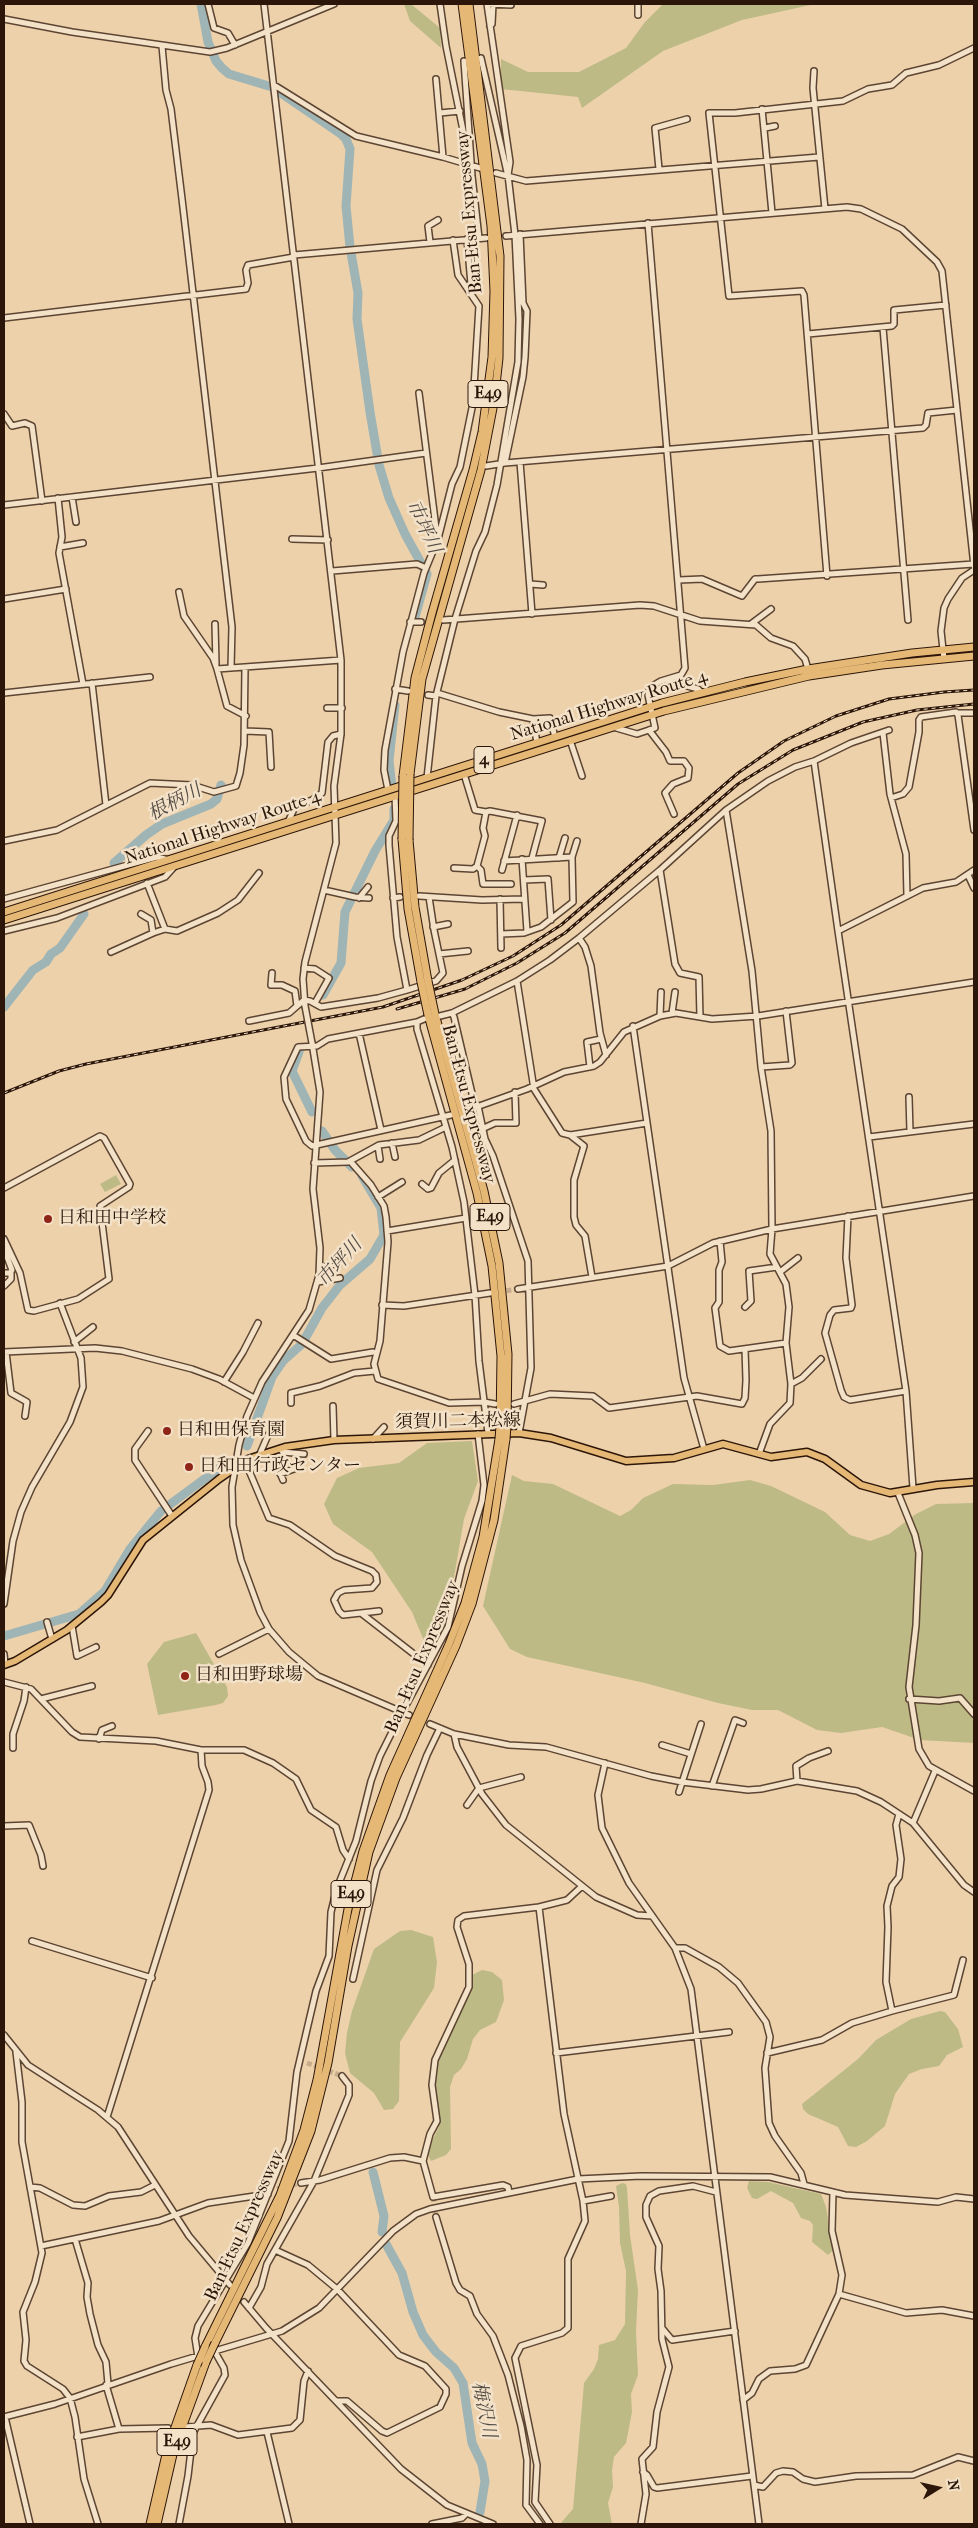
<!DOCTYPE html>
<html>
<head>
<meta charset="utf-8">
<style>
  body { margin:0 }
  #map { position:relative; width:978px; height:2528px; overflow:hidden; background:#edd1ab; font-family:"IM FELL French Canon",serif }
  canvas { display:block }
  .frame { position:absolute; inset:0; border:5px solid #2c1609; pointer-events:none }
  .north { position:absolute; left:913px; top:2463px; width:50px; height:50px; -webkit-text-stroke:4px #f3e1c8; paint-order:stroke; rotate:80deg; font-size:14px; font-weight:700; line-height:20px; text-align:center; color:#2c1609 }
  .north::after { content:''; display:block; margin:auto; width:18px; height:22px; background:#2c1609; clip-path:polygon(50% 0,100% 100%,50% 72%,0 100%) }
</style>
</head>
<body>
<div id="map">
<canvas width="978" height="2528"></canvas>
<div class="frame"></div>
<div class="north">N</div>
</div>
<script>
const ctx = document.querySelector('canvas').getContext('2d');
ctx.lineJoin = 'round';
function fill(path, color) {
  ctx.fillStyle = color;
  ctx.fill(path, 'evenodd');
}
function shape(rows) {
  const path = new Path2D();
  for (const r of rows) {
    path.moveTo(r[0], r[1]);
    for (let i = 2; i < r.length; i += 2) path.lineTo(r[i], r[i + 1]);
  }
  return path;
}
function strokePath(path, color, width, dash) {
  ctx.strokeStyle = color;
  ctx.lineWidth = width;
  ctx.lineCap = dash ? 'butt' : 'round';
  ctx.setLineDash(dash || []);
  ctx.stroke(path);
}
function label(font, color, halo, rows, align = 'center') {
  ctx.font = font + ' "IM FELL French Canon","Noto Serif JP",serif';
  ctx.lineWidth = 5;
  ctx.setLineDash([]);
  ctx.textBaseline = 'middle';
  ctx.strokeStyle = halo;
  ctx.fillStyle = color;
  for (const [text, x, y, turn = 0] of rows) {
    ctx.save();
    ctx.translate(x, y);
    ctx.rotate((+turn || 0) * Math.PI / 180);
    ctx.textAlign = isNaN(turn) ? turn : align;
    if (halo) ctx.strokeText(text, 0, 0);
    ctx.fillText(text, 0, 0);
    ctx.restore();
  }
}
const green = shape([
  [404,4,411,4,440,28,441,48,410,21],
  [663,4,815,4,742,20,663,51,582,108,578,97,501,89,501,59,528,72,579,72,626,48,645,22],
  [116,1175,121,1184,105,1192,100,1184],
  [472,1441,478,1481,464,1519,452,1589,427,1648,412,1612,372,1552,333,1524,324,1504,337,1478,359,1468,399,1463,427,1443],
  [512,1475,524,1481,553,1484,620,1516,631,1510,643,1498,673,1484,713,1485,750,1480,771,1486,825,1512,850,1535,870,1541,889,1534,916,1514,936,1504,974,1503,974,1743,920,1740,882,1727,841,1733,817,1730,778,1710,752,1710,718,1703,645,1683,527,1657,510,1649,483,1606],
  [196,1633,227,1687,228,1696,223,1703,216,1705,158,1715,147,1664,164,1642],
  [411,1930,433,1937,437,1962,434,1988,400,2042,399,2101,393,2109,384,2110,374,2093,350,2073,345,2053,347,2033,352,2011,374,1949,400,1931],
  [482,1970,492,1972,502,1980,504,2000,496,2022,480,2030,473,2039,467,2059,461,2069,454,2075,450,2087,451,2149,446,2155,431,2161,428,2155,431,2143,439,2127,435,2085,436,2069,441,2054,468,1997,472,1975],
  [940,2011,945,2012,958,2029,963,2047,947,2055,939,2066,922,2069,909,2074,895,2094,885,2126,867,2141,856,2147,848,2146,838,2127,808,2114,803,2109,802,2104,858,2059,876,2040,911,2019],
  [749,2181,768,2182,821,2194,826,2207,833,2250,828,2255,812,2242,813,2225,810,2221,801,2218,793,2203,771,2191,757,2199,752,2198,747,2188],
  [622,2183,626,2184,627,2188,630,2235,638,2290,636,2331,638,2375,631,2394,632,2412,626,2443,614,2457,612,2470,613,2487,608,2503,612,2524,560,2524,573,2509,584,2383,594,2369,598,2359,599,2345,615,2340,625,2324,626,2271,620,2243,619,2207,616,2186]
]);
const river = shape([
  [201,4,208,42,216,61,222,68,229,74,272,87],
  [278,91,341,134,346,139,350,149,346,206,350,247,358,293,357,319,370,412,379,465,389,498,405,534,427,574,415,617],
  [393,796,389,761,395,705],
  [114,863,146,835,162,824,211,804,217,799,221,785],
  [323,995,341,963,345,912,375,851,394,820,394,809],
  [4,1007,33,970,46,962,51,954,60,948,84,914],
  [299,1052,292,1071,312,1112],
  [322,1131,335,1150,352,1167],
  [247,1446,272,1377,283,1361,302,1344,322,1308,340,1285,370,1259,384,1235,381,1208,362,1176],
  [4,1636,79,1614,105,1591,130,1549,161,1511,226,1463],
  [373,2172,384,2216,382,2232],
  [386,2244,402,2273,413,2312,423,2335,436,2352,454,2368,463,2383,472,2443,482,2464,485,2481,480,2512]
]);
const minorTunnel = shape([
  [421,622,441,620],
  [499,1292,518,1289],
  [307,2063,342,2076],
  [277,2189,301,2183],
  [433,2197,436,2217]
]);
const minor = shape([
  [208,4,214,28,228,33,235,45],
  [264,4,341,660,341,734,334,786,336,843,305,962,303,979,305,1006],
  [440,4,446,46,470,165],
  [490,4,511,5],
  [638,15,638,4],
  [4,19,72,32,210,52,227,48,334,4],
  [490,26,492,24,493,4],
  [162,46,166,90,171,109,182,199,232,627,231,668],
  [481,58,507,172],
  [464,61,472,176,479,238],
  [814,71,813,88,825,209],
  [436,79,443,157],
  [274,85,356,136,443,157,480,168],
  [762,109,772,213],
  [440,113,460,111],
  [765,128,775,126],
  [659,169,655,128,687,119],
  [496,173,526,181,819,157],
  [506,236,847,207,861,209,902,229,937,262,942,271,974,566],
  [467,239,471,284],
  [430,242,428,226,438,220],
  [294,255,486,238],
  [4,318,246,289,248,283,246,270,248,265,294,257],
  [883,328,908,620],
  [808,334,892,326,894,324,894,310,946,305],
  [419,393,437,536],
  [4,414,12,426,25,423,32,426,42,501],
  [520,462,532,614],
  [505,463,523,377,525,357,527,311,523,303,520,234],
  [486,466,505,463,923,428,926,425,928,413,957,410],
  [72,497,76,522],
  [58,498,62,537,59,553,83,684],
  [4,505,318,468,426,453],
  [292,539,328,540],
  [60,547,83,543],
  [332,571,417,564,426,568],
  [827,576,804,295,802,291,729,296,709,113,735,113,843,101,868,89,892,85,906,73,939,65,974,48],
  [679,580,702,579,742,596,755,579,758,579,974,564],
  [530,584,543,585],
  [179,592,184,616,213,658,217,669,341,660],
  [4,599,66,589],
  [443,620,640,605,654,606,700,621,756,625,771,638,793,646,805,659,808,669],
  [410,622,421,622],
  [215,624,216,664],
  [751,624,771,609],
  [944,659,941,631,944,608,948,599,962,578,974,570],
  [217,669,227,706,246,716],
  [665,680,698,689,702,693],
  [92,683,106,805],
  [395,689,408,691],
  [4,693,150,677],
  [437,693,499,712,533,719,537,743],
  [428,695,436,696],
  [327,708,342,708],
  [957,713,974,713],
  [533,719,550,718,555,737],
  [613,727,637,734,655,728,648,695,649,688,661,681,681,675,685,668,648,223],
  [649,730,666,752,670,761,684,761,689,768,688,778,673,784,665,793,674,814],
  [245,731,269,732,271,767],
  [883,733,890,794,906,854,907,896],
  [570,740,582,776],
  [814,761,851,743,889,730],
  [464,774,475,810,486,812,483,828,485,836,477,866,481,870,483,884,511,884],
  [427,778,436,696,455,619,476,551,485,532,497,485,518,362,519,319,515,235,508,175,510,162,487,4],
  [388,790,384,770,385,750,403,652,424,573,438,539,452,484,460,467,473,403,479,306,458,275,453,240],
  [395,796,396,821,389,836,389,845,397,937,407,990,436,981,443,973,434,930,429,897],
  [891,798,903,794,909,787,919,732,919,720,921,717,956,712,958,715,974,830],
  [486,812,490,811,542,821,532,858],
  [288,822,295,807,312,800,322,793,328,742,333,736,341,734],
  [4,841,57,830,150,783,192,785,214,792,236,786,240,773,244,745,245,668],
  [559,858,565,838],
  [522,859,527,931],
  [504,861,572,857],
  [454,868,473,869,477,866],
  [502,870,517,815],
  [968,875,974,888],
  [524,880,548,879,551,920],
  [147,883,165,929],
  [324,890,355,897,369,898],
  [419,896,482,900,524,899],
  [359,898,368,887],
  [393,898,400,897],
  [4,899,157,857,169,860],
  [500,899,501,948],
  [141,914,151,920,153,933],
  [433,927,448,924],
  [4,931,57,918,165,877,174,867],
  [501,934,524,933,541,927,573,902,572,857,577,841],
  [579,938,585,947,591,966,600,1033,606,1055],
  [111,952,153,933,165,929,177,931,218,913,238,900,259,873],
  [439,954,468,951],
  [304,968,315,969,329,978,315,1003],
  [272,973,271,985,282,985,295,991,297,1006],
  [517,981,534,1089,562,1133,570,1135,647,1123],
  [452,1013,517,981,550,960,579,938,660,870],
  [672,1013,675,992],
  [440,1016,452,1013,454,1017,474,1102,478,1106,485,1139,493,1156,528,1261,531,1368,519,1433],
  [660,1016,661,992],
  [700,1017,699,977,680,973,675,964,660,870,726,810],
  [424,1019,417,1022,417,1029,452,1147,464,1202,475,1295,479,1361,488,1433],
  [249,1021,289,1013,304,1000,310,1001,321,1007,378,998,407,990],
  [417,1022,328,1039,317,1046,298,1047,284,1077,286,1099,306,1141,312,1146,451,1115],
  [633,1026,684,1378,704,1449],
  [359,1033,381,1130],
  [312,1043,320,1092,313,1189,320,1248,319,1275,309,1310,262,1382,247,1416,239,1445,232,1487,233,1525,241,1560,260,1612,269,1629,289,1652,318,1676,409,1715],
  [590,1067,587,1042,601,1039],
  [761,1067,790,1065,792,1063,786,1011],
  [909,1097,910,1132],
  [468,1110,527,1089,564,1072,594,1066,600,1062,624,1032,660,1016,676,1013,712,1019,758,1016,974,982],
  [484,1128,495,1123,516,1123,515,1092],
  [570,1135,584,1146,574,1180,574,1217,576,1225,585,1236,592,1277],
  [869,1137,974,1124],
  [392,1143,395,1157],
  [378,1146,380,1159],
  [350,1161,371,1185,384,1206,386,1217,388,1242,380,1341,374,1364,378,1379,449,1403,484,1402,495,1404],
  [314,1163,348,1162,379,1145,419,1140,446,1127],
  [422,1184,428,1189,431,1188,439,1173,455,1160],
  [4,1188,100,1136,104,1138,130,1184,129,1187,100,1206,109,1279,78,1299,34,1311,28,1310,20,1273,4,1239],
  [378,1197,402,1182],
  [848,1216,846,1258,852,1305,851,1308,834,1310,830,1315,825,1333,841,1390,844,1397,850,1400,906,1391],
  [387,1231,466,1218],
  [720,1241,722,1262,719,1270,719,1302,715,1308,720,1346,729,1351,786,1343],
  [4,1249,12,1270,10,1273,4,1273],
  [320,1268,339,1263],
  [780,1272,798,1258],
  [318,1282,340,1278],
  [4,1286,11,1279,11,1273],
  [518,1289,668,1266,713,1243,772,1229,974,1196],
  [382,1305,404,1306,490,1293],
  [745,1307,751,1301,749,1271,777,1267],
  [293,1335,331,1359,373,1352],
  [74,1342,93,1327],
  [4,1352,95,1348,122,1351,192,1369,219,1379,254,1398],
  [6,1352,11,1393,27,1402,25,1416],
  [224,1382,243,1352,258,1323],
  [791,1384,802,1378,821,1359],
  [291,1403,291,1393,320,1386,354,1373,375,1371],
  [514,1404,550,1394,593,1396,609,1408,697,1396,742,1404,745,1398,746,1380,745,1349],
  [333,1406,334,1440],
  [148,1431,135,1449,135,1460,172,1516],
  [373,1439,384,1427],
  [280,1449,283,1452,304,1454],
  [759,1454,770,1424,790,1403,791,1384,786,1343,789,1307,786,1284,770,1254,772,1229,771,1131,761,1067,752,971,726,810,768,781,795,767,814,761,838,931],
  [263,1455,275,1461,283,1480],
  [259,1456,268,1435],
  [245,1461,269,1518,290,1525,335,1556,372,1571,376,1575,377,1582,372,1588,344,1590,338,1593,334,1600,339,1611,343,1615,361,1613,428,1665],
  [280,1474,294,1469],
  [913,1488,906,1391,838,931,923,888,956,882,974,870],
  [898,1493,915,1535,919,1553,916,1625,909,1687,919,1749,929,1766,974,1791],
  [4,1604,13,1541,21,1512,32,1487,70,1422,83,1387,81,1358,60,1303],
  [361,1613,379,1611],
  [47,1622,52,1639],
  [72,1626,77,1656,96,1647],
  [4,1654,5,1664],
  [219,1654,269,1629],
  [4,1682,31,1689,72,1732,80,1737,156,1741,201,1750,244,1750,273,1763,296,1779,311,1810,336,1827,343,1850,349,1859],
  [41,1699,92,1686],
  [909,1699,939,1701,960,1698,974,1714],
  [430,1724,454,1734,509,1745,546,1747,651,1776,682,1782,748,1790,761,1789,797,1781,857,1791,881,1802,913,1823,964,1885,974,1892],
  [454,1734,457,1747,482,1794,506,1825,596,1897,637,1915,652,1916],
  [99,1739,102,1730,112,1726],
  [662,1745,691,1754],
  [13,1748,13,1734,24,1701,26,1687],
  [605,1763,598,1795,602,1828,629,1883,675,1948,691,1989,759,2524],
  [797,1781,796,1766,809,1758,828,1751],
  [712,1786,735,1720,743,1723],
  [679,1792,701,1724],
  [467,1805,479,1788,521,1777],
  [913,1823,935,1771],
  [4,1826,29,1825,41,1855,43,1866],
  [334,1899,345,1902],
  [32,1941,152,1978],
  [675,1948,685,1948,719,1967,738,1983,766,2022,770,2037,765,2068,769,2123,775,2136,801,2173,804,2184],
  [353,1979,377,1870,403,1818,427,1755,440,1728],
  [892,2011,954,1995,963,1960],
  [4,2035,28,2065,98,2110,118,2127,189,2236,230,2285],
  [16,2052,22,2102,22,2142,42,2253,35,2282,23,2312,26,2340,24,2361,27,2366,63,2389,70,2398,75,2417,84,2479,98,2524],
  [556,2053,729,2032],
  [767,2053,822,2040,852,2023,892,2011,886,1982,888,1927,887,1906,892,1886,899,1877,901,1859,896,1825,899,1814],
  [107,2117,209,1790,208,1782,202,1766,201,1750],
  [301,2183,320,2180,390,2158,404,2157,423,2161],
  [30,2187,40,2188,73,2205,85,2206,109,2196,141,2192,155,2185],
  [509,2193,508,2187,503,2185,433,2197,423,2161,430,2134,437,2121,432,2085,435,2060,469,1987,469,1964,457,1927,458,1920,464,1916,539,1907],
  [583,2201,611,2196],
  [436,2217,456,2283,460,2290,470,2296,477,2314,493,2336,508,2375,521,2426,527,2460,526,2505,540,2524],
  [75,2239,88,2283,87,2297,90,2314,98,2345,106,2362,108,2384],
  [41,2246,159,2221,208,2203,268,2194],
  [275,2250,308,2265,337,2289,399,2355,425,2366,446,2389,446,2394,440,2407,387,2433,382,2431,347,2401,337,2401],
  [839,2294,906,2313,942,2310,974,2316],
  [244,2302,266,2328,401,2469,447,2505,493,2524],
  [249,2308,261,2287,267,2264,314,2181,349,2095,349,2085,342,2076],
  [662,2328,672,2340,735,2331],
  [198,2357,195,2338,198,2326,248,2243,289,2141,297,2072,316,1991,329,1956,331,1912,337,1888,356,1841,371,1781,380,1756,397,1722,448,1627,462,1566,482,1501,484,1485,478,1434],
  [106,2385,119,2429],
  [743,2400,752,2393,759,2379,770,2371,795,2369,806,2365,839,2294,842,2275,832,2231,833,2192],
  [4,2417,55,2404,171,2364,282,2331,319,2308,393,2231,416,2214,430,2209,578,2179,641,2176,770,2177,845,2195,938,2202,956,2197,974,2199],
  [5,2417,30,2524],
  [185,2427,211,2425,238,2435,292,2428,300,2420,304,2381,308,2371],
  [267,2432,289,2524],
  [77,2437,119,2429,168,2428],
  [643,2472,647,2475,654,2487,657,2488,752,2476],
  [754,2485,763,2487,776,2473,783,2471,793,2472,803,2479,815,2482,856,2476,913,2475,958,2457,974,2461],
  [179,2524,188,2476,193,2433,225,2375,224,2368,215,2352],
  [432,2524,462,2518,466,2514],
  [550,2524,535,2502,537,2465,515,2358,521,2346,562,2333,568,2328,568,2259,585,2221,583,2201,564,2114,539,1907,567,1900,581,1887],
  [641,2524,646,2494,642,2459,653,2447,657,2412,669,2367,662,2339,661,2291,658,2269,659,2246,646,2217,646,2205,650,2196,659,2191,693,2186,716,2192]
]);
const major = shape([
  [4,1665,15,1661,67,1630,101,1602,108,1595,143,1540,219,1479,248,1459,285,1447,334,1440,519,1433,551,1438,626,1461,674,1458,723,1444,771,1457,807,1452,825,1459,861,1485,890,1493,937,1485,974,1482]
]);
const highway = shape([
  [410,774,422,679,481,470,494,403,499,358,500,256,469,4],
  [403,776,415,678,432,613,473,470,482,432,492,357,494,291,491,226,462,4],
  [402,839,408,909,421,982],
  [409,840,415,907,428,981],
  [4,912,662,703,745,682,808,669,912,653,974,647],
  [4,920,664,711,809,676,882,665,974,656],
  [435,1014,484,1191,499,1263,508,1354,507,1426],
  [428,1015,477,1193,492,1266,501,1356,500,1426],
  [215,2343,277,2218,311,2131,328,2063,348,1946,369,1852,396,1778,456,1646,472,1604,494,1520,506,1439],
  [205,2347,280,2195,304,2130,317,2080,348,1909,363,1851,390,1775,449,1644,465,1603,483,1537,499,1439],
  [150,2524,167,2450,197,2365],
  [157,2524,174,2450,206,2362]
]);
const rail = shape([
  [397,1009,465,989,517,963,565,933,738,784,793,750,863,722,917,710,974,704],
  [4,1093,59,1071,86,1064,383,1007,462,980,513,956,561,925,738,773,784,741,836,716,889,699,944,692,974,690]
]);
const minorBridge = shape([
  [305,1006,312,1043]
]);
const highwayBridge = shape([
  [402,839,403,776],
  [409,840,410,774],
  [428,981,435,1014],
  [421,982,428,1015],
  [499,1439,500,1426],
  [506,1439,507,1426],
  [206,2362,215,2343],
  [197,2365,205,2347]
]);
const markers = [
  [48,1219,5,"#8f2418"],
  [167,1431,5,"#8f2418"],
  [189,1467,5,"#8f2418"],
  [185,1676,5,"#8f2418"]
];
const shields = [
  [488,394,40],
  [484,760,20],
  [490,1217,40],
  [351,1894,40],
  [177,2442,40]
];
const shieldNames = [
  ["E49",488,394],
  ["4",484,760],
  ["E49",490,1217],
  ["E49",351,1894],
  ["E49",177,2442]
];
const streetNames = [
  ["Ban-Etsu Expressway",470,212,-95],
  ["National Highway Route 4",609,706,-17],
  ["National Highway Route 4",223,828,-18],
  ["Ban-Etsu Expressway",468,1104,75],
  ["須賀川二本松線",458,1422,-1],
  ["Ban-Etsu Expressway",423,1657,-67],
  ["Ban-Etsu Expressway",245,2226,-65]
];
const poiNames = [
  ["日和田中学校",58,1219],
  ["日和田保育園",177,1431],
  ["日和田行政センター",199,1467],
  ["日和田野球場",195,1676]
];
const waterNames = [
  ["市坪川",423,527,65],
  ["根柄川",175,803,-28],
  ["市坪川",340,1263,-48],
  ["梅沢川",483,2410,78]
];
fill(green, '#bdba86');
strokePath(river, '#9eb4b5', 9);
strokePath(minorTunnel, '#c6ac8b', 5, [5, 2.5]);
strokePath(minor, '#5c4532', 8);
strokePath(major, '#2c1609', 9);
strokePath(highway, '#2c1609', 9);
strokePath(minor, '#f3e1c8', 5);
strokePath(major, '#e6b876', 6);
strokePath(highway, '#e6b876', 7);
strokePath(rail, '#2c1609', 3);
strokePath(rail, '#f3e1c8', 1, [4]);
strokePath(minorBridge, '#5c4532', 8, []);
strokePath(highwayBridge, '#2c1609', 9, []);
strokePath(minorBridge, '#f3e1c8', 5);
strokePath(highwayBridge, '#e6b876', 7);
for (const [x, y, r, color] of markers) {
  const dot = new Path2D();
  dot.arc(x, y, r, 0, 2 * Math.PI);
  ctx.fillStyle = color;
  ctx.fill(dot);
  strokePath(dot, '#f3e1c8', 2);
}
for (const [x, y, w] of shields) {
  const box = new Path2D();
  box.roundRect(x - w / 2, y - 13.5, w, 27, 4);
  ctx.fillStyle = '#f3e1c8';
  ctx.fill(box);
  strokePath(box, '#2c1609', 1);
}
label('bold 16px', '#2c1609', null, shieldNames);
label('18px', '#2c1609', '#f3e1c8', streetNames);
label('18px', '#2c1609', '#f3e1c8', poiNames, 'left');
label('italic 19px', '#544d45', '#f3e1c8', waterNames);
</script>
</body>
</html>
